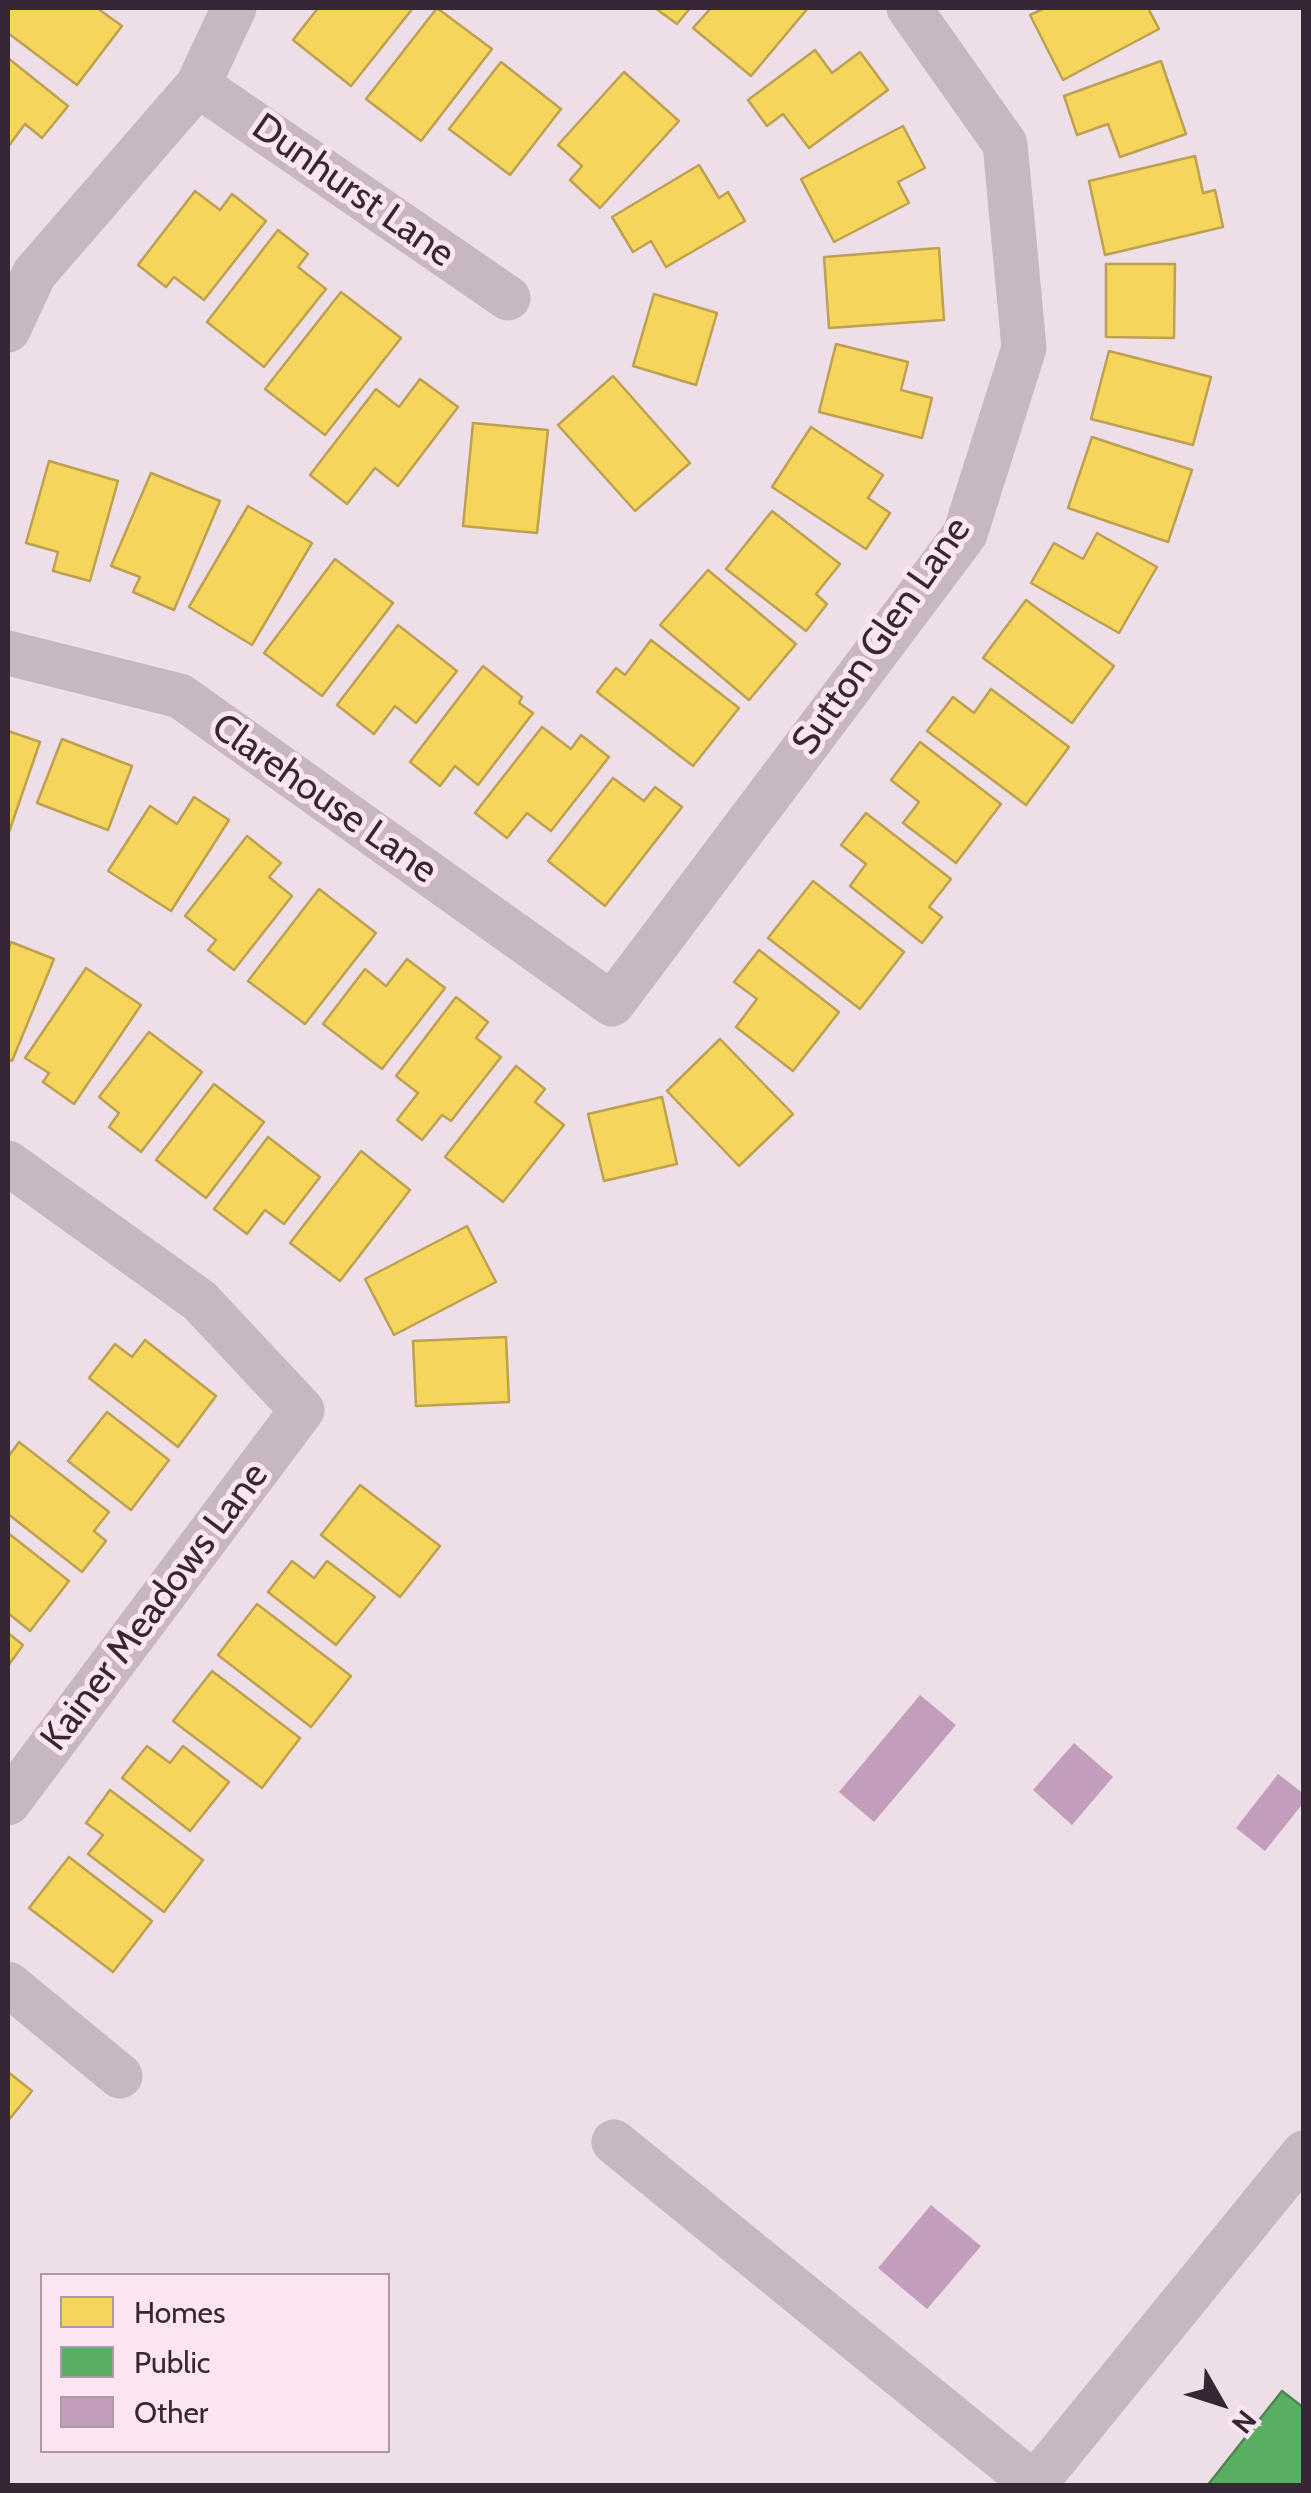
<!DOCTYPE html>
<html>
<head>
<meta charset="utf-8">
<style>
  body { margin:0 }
  #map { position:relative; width:1311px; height:2493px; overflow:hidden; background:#eddee7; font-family:Cabin,sans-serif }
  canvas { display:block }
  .frame { position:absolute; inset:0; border:10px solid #372633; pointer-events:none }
  .legend { position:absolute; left:40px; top:2273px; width:350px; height:180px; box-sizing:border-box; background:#fbe5f2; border:2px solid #ad99a6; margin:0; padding:12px 18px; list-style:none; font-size:30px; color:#372633 }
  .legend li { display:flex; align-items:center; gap:20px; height:50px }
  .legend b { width:50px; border:2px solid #ad99a6 }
  .north { position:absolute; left:1171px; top:2353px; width:100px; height:100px; -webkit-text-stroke:8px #fbe5f2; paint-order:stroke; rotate:129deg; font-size:28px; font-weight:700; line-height:40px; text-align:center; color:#372633 }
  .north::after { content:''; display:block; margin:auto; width:35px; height:45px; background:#372633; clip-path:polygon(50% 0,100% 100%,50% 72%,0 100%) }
</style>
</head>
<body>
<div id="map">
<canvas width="1311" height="2493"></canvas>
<div class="frame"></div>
<ul class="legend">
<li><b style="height:28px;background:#f6d55c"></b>Homes</li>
<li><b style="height:28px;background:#5aae61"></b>Public</li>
<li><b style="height:28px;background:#c29ebc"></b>Other</li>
</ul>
<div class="north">N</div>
</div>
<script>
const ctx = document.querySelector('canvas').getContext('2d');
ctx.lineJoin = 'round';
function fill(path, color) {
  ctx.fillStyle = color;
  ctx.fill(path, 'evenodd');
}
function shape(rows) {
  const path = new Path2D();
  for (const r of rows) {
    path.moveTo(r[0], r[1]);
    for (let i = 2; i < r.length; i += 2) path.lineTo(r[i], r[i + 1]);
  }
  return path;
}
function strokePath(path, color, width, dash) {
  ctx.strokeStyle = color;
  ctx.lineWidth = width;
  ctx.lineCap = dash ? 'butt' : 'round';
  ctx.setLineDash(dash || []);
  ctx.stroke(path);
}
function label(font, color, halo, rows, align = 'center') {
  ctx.font = font + ' Cabin,sans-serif';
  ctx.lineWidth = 10;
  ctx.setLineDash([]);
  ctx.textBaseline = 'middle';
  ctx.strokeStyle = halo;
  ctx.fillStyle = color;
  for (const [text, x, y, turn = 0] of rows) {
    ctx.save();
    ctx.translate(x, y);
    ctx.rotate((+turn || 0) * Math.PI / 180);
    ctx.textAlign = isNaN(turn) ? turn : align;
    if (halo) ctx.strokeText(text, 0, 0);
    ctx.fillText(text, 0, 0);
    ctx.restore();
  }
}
const homes = shape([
  [8,8,97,8,122,26,77,85,8,33,8,8],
  [318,8,413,8,351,86,293,40,318,8],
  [437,8,492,49,421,141,366,99,437,8],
  [655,8,690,8,677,24,655,8],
  [711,8,808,8,751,76,693,28,711,8],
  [1045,8,1148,8,1159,29,1063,80,1030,15,1045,8],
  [815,50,832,73,860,52,888,90,809,148,783,114,767,126,748,100,815,50],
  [8,58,68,106,42,138,25,124,8,147,8,58],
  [1161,61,1186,134,1120,157,1108,124,1077,135,1064,96,1161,61],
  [501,62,561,109,510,175,449,129,501,62],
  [624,72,679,121,600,208,570,180,582,166,558,145,624,72],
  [903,126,925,168,898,182,909,203,834,242,801,179,903,126],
  [1195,156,1203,193,1215,190,1223,227,1105,255,1089,181,1195,156],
  [699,165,719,198,728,192,745,221,666,267,651,241,633,252,612,217,699,165],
  [195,191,220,210,232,194,266,221,204,300,174,277,166,287,138,265,195,191],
  [278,230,308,254,298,267,326,289,264,367,207,322,278,230],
  [939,248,944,320,829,328,824,257,939,248],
  [1106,264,1175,264,1174,338,1106,337,1106,264],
  [341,292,401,338,325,435,265,389,341,292],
  [654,294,717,313,696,385,633,366,654,294],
  [836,344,908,362,901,390,932,398,922,438,819,412,836,344],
  [1109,351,1211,377,1193,445,1091,419,1109,351],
  [613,376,690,463,635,511,558,425,613,376],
  [420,379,458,407,398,486,375,468,347,504,310,475,376,389,399,407,420,379],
  [473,423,548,430,537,533,463,526,473,423],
  [811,427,883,475,868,498,890,513,866,549,772,487,811,427],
  [1092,437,1192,470,1168,542,1068,508,1092,437],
  [49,461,118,481,90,581,53,571,58,552,26,543,49,461],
  [151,473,220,501,174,610,133,592,140,577,111,566,151,473],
  [248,506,312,543,252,645,189,607,248,506],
  [772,511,840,564,816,594,827,604,806,631,726,569,772,511],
  [1097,533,1157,567,1119,633,1031,583,1054,543,1083,559,1097,533],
  [335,559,393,603,322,696,264,653,335,559],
  [708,570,796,644,749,700,660,625,708,570],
  [1026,600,1114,666,1072,723,983,658,1026,600],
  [398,625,457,671,416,723,395,706,374,734,337,705,398,625],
  [651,640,739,708,693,766,597,692,616,668,625,675,651,640],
  [483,666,522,697,519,703,533,713,478,785,455,766,440,786,410,762,483,666],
  [991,689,1069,747,1026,805,927,731,953,697,974,713,991,689],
  [542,727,571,749,581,735,609,757,551,831,527,813,507,838,475,813,542,727],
  [8,731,40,742,8,835,8,731],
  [62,739,132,766,108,830,37,803,62,739],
  [920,742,1001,804,956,863,903,823,919,802,891,780,920,742],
  [613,778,644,801,655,787,682,807,605,906,548,861,613,778],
  [194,797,229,820,171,911,108,871,150,806,177,824,194,797],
  [866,813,951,879,929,907,942,917,922,943,850,886,866,864,841,845,866,813],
  [247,836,281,863,269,877,292,896,234,970,208,950,216,940,185,916,247,836],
  [813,881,904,952,860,1009,768,938,813,881],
  [319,889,376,933,305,1024,248,981,319,889],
  [11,942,54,959,12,1061,8,1059,8,952,11,942],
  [759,950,839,1012,793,1071,736,1027,757,999,734,982,759,950],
  [407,959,445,988,382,1069,323,1024,365,969,386,986,407,959],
  [86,968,141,1005,74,1104,43,1082,49,1073,25,1058,86,968],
  [456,997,488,1022,476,1038,501,1057,451,1121,442,1115,422,1140,397,1120,418,1093,396,1076,456,997],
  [149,1032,202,1072,141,1152,109,1127,119,1113,99,1097,149,1032],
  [720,1039,793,1114,739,1166,667,1091,720,1039],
  [516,1066,545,1089,535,1102,564,1125,503,1202,445,1157,516,1066],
  [214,1084,264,1122,206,1198,156,1160,214,1084],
  [662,1097,677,1164,604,1181,588,1114,662,1097],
  [268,1137,320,1177,284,1224,265,1210,247,1234,214,1209,268,1137],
  [361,1151,410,1190,340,1281,290,1243,361,1151],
  [467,1226,496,1282,394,1335,365,1279,467,1226],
  [506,1337,509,1402,416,1406,413,1341,506,1337],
  [145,1340,216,1396,178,1447,89,1378,115,1344,132,1357,145,1340],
  [107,1412,169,1460,131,1510,68,1461,107,1412],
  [19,1442,109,1512,94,1531,106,1541,82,1572,8,1514,8,1457,19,1442],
  [360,1485,440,1546,400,1597,321,1535,360,1485],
  [8,1533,69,1581,30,1631,8,1613,8,1533],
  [292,1561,314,1578,327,1561,375,1597,336,1645,268,1592,292,1561],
  [257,1604,351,1676,311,1727,218,1655,257,1604],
  [8,1633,23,1645,8,1666,8,1633],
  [212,1671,300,1738,262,1788,173,1721,212,1671],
  [147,1746,170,1763,183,1746,229,1782,190,1831,122,1778,147,1746],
  [110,1790,203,1860,164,1912,88,1854,103,1835,86,1823,110,1790],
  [69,1857,152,1921,113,1972,29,1908,69,1857],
  [8,2072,32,2091,8,2121,8,2072]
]);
const public = shape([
  [1282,2391,1304,2408,1304,2486,1207,2486,1282,2391]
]);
const building = shape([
  [920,1695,956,1725,874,1822,839,1792],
  [1074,1743,1113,1777,1072,1825,1033,1790],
  [1278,1774,1304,1794,1304,1802,1265,1851,1236,1828],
  [931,2205,981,2246,927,2309,878,2268]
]);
const street = shape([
  [198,85,508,298],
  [8,330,34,274,198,85,234,8],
  [8,653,180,696,612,1004,965,534,1024,348,1005,144,909,8],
  [8,1163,200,1301,302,1410,8,1803],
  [8,1984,120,2076],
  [614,2142,1034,2484],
  [1033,2486,1304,2153]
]);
const streetNames = [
  ["Dunhurst Lane",353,191,35],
  ["Sutton Glen Lane",882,636,-55],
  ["Clarehouse Lane",324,799,35],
  ["Kainer Meadows Lane",155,1607,-53]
];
fill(homes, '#f6d55c');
strokePath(homes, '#bda050', 2.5);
fill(public, '#5aae61');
strokePath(public, '#508553', 2.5);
fill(building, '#c29ebc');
strokePath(street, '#c6b7c1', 45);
label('38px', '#372633', '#fbe5f2', streetNames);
</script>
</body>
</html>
